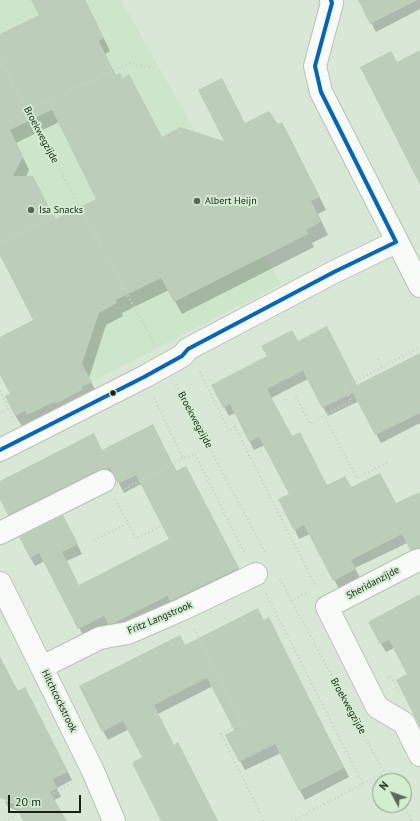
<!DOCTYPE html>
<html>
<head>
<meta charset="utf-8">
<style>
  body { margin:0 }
  #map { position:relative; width:420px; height:821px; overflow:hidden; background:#d8e7d6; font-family:"PT Sans",sans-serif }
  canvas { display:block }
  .north { position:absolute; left:372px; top:773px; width:40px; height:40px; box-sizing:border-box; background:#d3edd0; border:1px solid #889c86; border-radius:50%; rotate:311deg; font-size:11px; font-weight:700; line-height:16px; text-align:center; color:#182217 }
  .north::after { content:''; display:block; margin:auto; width:14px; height:18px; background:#5b675a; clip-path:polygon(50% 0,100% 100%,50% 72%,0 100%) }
  .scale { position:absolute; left:8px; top:795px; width:73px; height:18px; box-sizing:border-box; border:2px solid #182217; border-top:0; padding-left:5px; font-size:12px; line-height:14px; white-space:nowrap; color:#182217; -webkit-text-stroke:3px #d3edd0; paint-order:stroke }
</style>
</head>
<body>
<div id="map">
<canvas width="420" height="821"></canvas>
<div class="north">N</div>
<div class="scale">20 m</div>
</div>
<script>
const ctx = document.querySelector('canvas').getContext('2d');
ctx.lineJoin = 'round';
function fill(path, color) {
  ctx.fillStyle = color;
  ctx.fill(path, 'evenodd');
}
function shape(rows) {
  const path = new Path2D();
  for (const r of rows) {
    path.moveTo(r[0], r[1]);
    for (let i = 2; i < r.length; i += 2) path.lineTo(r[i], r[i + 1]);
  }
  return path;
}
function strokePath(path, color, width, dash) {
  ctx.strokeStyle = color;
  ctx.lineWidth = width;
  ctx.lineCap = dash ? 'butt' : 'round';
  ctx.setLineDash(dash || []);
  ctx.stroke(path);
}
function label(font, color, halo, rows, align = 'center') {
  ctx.font = font + ' "PT Sans",sans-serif';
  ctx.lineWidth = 4;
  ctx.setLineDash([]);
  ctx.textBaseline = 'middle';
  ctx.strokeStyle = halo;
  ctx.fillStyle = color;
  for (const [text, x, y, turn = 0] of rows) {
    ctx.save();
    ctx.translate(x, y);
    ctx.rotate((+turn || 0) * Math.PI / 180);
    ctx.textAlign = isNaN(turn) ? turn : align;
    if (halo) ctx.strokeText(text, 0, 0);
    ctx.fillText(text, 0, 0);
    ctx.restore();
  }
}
const built = shape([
  [0,0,121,0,281,284,91,382,23,250,0,196]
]);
const shadow = shape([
  [32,0,85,0,110,51,105,54,116,76,162,138,226,143,245,124,278,126,289,136,326,210,318,214,328,235,312,243,314,247,182,314,169,290,122,313,123,316,106,325,89,378,98,395,23,428,15,415,11,394,0,372,0,338,34,320,0,255,0,35,40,16],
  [59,122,97,199,55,220,26,177,29,170,16,143],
  [359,0,420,0,420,9,376,32],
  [298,342,357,386,420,354,420,423,381,443,359,401,328,416,308,379,271,398,292,437,327,486,351,489,396,504,420,494,420,549,413,553,407,543,355,568,360,578,339,589,310,534,299,539,295,530,290,494,265,445,254,450,235,413,229,416,224,407],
  [157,434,177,472,191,476,243,577,114,632,109,624,84,637,45,561,35,566,30,557,68,525,82,554,67,561,79,586,170,540,141,484,124,493,115,476,104,478,13,523,0,498,0,482],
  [420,595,420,724,408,674,394,648,386,652,381,644],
  [264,621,273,628,349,777,305,800,281,753,245,770,240,761,235,731,213,686,158,714,174,746,178,744,218,821,162,821,143,758,129,729,108,740,103,731,185,646],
  [0,657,18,692,30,697,72,780,57,788,61,797,54,800,66,821,24,821,19,811,8,807,5,801,19,805,0,792]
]);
const building = shape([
  [31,0,85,0,104,38,99,41,115,75,120,73,123,78,129,74,162,137,180,127,224,141,198,90,222,78,245,123,269,111,278,124,282,122,320,197,311,201,321,222,306,230,308,234,174,302,161,278,116,300,117,303,99,313,82,364,92,382,82,387,82,390,57,403,54,402,27,415,25,411,15,416,5,396,10,394,0,375,0,337,33,320,0,255,0,34,39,15],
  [52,110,96,199,55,219,33,176,13,176,23,157,10,130],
  [358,0,418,0,370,24],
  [420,50,420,185,360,67,391,51,397,62],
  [327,326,357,385,420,353,420,413,375,435,353,393,322,408,303,371,267,389,292,436,300,432,327,485,345,476,351,487,380,473,396,503,420,492,420,548,410,550,402,534,351,560,356,569,333,581,304,525,294,531,278,499,289,494,259,437,249,442,230,404,223,408,211,385,267,356,261,346,292,330,298,341],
  [153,424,176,471,186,466,239,568,170,601,167,596,114,623,108,624,104,616,78,629,39,553,30,558,19,537,63,515,78,544,62,552,79,585,169,539,136,475,118,484,110,468,99,470,8,515,0,500,0,481,94,433,102,450],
  [420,594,420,727,396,680,407,674,389,640,380,644,368,622],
  [258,608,264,620,269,617,344,768,299,791,275,744,239,762,225,735,234,730,207,678,154,705,174,745,178,742,218,821,161,821,132,763,142,757,123,721,102,732,79,686,180,635,185,645],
  [0,658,18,691,25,687,68,772,53,779,57,788,50,792,67,821,23,821,14,803,0,798]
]);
const path = shape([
  [0,60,155,345],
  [28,111,129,63,155,69],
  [0,243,78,205],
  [378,359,382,368],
  [200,372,229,431,235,427,316,587],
  [176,385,265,552],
  [0,391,13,418],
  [296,397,310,424,324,416],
  [154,398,183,458,195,454,245,554],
  [0,413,8,409],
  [387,463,357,478,324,416,351,401,344,387,420,347],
  [125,489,183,458],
  [128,523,136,539,168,522],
  [94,540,128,523,115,500],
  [280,579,351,712],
  [266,594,363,784],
  [291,601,309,592],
  [194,629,242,722,221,734,264,821],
  [388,678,391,676,399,693],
  [354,718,389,781],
  [403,805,412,821],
  [5,821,72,783],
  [292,821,384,773]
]);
const minor = shape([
  [331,0,332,3,315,66,321,92,420,286],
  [0,450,144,377,182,356,188,349,334,272,396,242],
  [0,533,104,481],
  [420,560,416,561,327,607,377,707,404,723,420,755],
  [0,583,93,771,114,821],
  [42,667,100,638,128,633,183,609,256,574]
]);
const bus1 = shape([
  [331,0,332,3,315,66,321,92,396,242],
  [0,450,144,377,182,356,188,349,334,272,396,242]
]);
const markers = [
  [197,201,4,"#5b675a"],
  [31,210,4,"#5b675a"],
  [113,393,3.5,"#182217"]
];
const streetNames = [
  ["Broekwegzijde",41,135,62],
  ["Broekwegzijde",195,420,62],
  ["Sheridanzijde",373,583,-28],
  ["Fritz Langstrook",160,618,-23],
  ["Hitchcockstrook",59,701,64],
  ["Broekwegzijde",348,706,61]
];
const poiNames = [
  ["Albert Heijn",205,201],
  ["Isa Snacks",39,210]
];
fill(built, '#cde5ca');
fill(shadow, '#0003');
fill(building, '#bccdba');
strokePath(minor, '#b7c3b6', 24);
strokePath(path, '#cbcfcb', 2.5, [1, 3]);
strokePath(minor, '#f9fbf9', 22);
strokePath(bus1, '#0065bd', 4);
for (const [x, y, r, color] of markers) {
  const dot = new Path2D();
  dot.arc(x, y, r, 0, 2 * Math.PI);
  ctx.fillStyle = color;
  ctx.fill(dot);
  strokePath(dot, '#d3edd0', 1.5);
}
label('10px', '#182217', '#d3edd0', streetNames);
label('10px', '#182217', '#d3edd0', poiNames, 'left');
</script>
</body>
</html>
